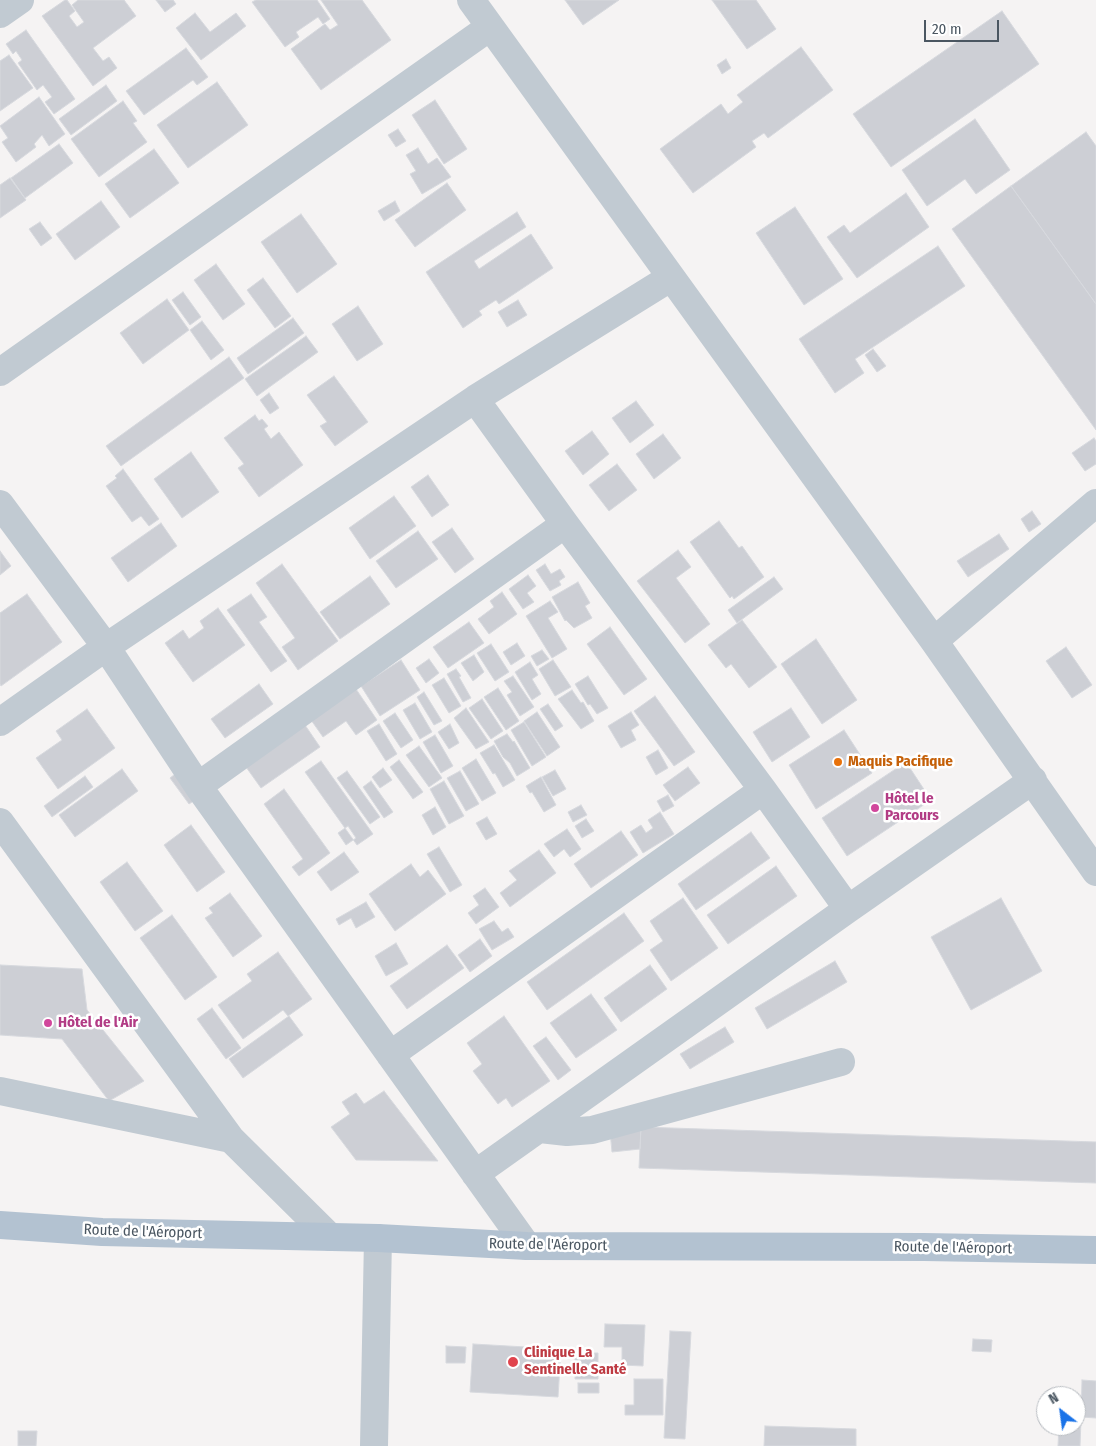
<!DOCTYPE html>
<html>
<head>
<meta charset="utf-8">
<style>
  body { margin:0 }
  #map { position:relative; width:1096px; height:1446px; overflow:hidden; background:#f5f3f3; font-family:"Fira Sans Condensed",sans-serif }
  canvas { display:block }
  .north { position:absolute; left:1036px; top:1386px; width:50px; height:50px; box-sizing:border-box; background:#fff; border:1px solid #b7bbc0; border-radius:50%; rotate:330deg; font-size:14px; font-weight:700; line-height:20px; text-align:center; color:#4a5661 }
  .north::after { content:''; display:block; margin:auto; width:18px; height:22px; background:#1a73e8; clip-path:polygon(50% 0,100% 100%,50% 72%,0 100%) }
  .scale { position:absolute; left:924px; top:20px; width:75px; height:22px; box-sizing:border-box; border:2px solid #4a5661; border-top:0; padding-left:6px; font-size:15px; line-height:18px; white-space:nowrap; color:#4a5661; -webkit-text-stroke:4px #fff; paint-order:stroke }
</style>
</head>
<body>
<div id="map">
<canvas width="1096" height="1446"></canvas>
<div class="north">N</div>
<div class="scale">20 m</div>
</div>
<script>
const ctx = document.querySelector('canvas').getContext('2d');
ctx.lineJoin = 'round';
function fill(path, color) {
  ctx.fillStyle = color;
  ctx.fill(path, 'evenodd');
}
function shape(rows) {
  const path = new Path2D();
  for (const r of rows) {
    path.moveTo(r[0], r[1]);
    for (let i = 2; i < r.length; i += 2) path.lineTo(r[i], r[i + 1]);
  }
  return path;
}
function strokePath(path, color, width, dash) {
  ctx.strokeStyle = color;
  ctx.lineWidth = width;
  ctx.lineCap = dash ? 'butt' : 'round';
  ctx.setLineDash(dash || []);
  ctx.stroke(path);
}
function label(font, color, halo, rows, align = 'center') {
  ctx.font = font + ' "Fira Sans Condensed",sans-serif';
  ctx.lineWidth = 5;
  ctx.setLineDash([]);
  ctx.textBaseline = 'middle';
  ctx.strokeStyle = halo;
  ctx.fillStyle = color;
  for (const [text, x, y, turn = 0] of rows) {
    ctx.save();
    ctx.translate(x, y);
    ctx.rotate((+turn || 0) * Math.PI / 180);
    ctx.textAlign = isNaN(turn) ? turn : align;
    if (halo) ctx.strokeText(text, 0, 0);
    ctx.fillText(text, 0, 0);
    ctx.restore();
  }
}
const building = shape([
  [65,0,67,0,75,11,69,16,77,27,84,22,72,5,78,0,124,0,136,16,93,48,103,61,109,57,117,68,93,86,42,16,65,0],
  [156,0,173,0,176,4,165,12,156,0],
  [256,0,317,0,330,19,323,24,318,17,296,32,299,37,285,47,252,2,256,0],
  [321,0,362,0,391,40,321,90,291,49,325,24,330,30,338,25,321,0],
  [565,0,619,0,583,25,565,0],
  [712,0,756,0,776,29,747,49,712,0],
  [1002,11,1039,64,891,167,853,114,1002,11],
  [195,13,210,32,236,13,246,26,201,60,176,28,195,13],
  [26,30,75,99,54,114,45,102,52,97,43,85,37,90,18,63,22,60,16,51,13,54,6,44,26,30],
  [801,47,833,90,768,138,764,133,752,141,756,147,693,193,660,149,721,104,728,114,743,102,737,95,801,47],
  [186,48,208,77,197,85,193,80,144,115,126,91,186,48],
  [9,55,33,88,0,111,0,61,9,55],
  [726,59,731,68,722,74,717,65,726,59],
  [217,82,248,125,188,168,157,125,217,82],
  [106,85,117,101,71,135,59,119,106,85],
  [39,97,65,134,49,146,42,135,34,144,36,147,16,162,2,142,8,138,0,126,39,97],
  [435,100,467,149,444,164,412,115,435,100],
  [123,101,137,121,133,123,147,142,99,177,71,139,123,101],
  [975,119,1010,170,976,194,965,179,927,206,902,170,975,119],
  [398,129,406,141,396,147,388,135,398,129],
  [1086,132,1096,146,1096,304,1011,186,1086,132],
  [59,144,73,163,25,198,11,178,59,144],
  [418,148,428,164,437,158,451,177,422,194,410,174,416,171,406,155,418,148],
  [154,149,179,183,130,218,105,184,154,149],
  [10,178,26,200,0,218,0,185,10,178],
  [447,183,466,210,415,247,395,220,447,183],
  [1011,186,1096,304,1096,430,952,229,1011,186],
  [906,193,929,227,857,278,827,237,844,225,850,233,906,193],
  [101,201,120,227,75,260,56,234,101,201],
  [395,201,400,211,384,221,378,211,395,201],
  [795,207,843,279,804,305,756,233,795,207],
  [517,212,526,227,474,261,479,269,531,234,553,268,499,304,496,300,479,311,482,315,463,328,426,272,517,212],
  [301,214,337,264,297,293,261,242,301,214],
  [40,222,52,238,41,246,29,229,40,222],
  [938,246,965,286,855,359,864,373,835,393,799,339,938,246],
  [216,264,245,304,223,320,194,280,216,264],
  [263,278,291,316,275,328,247,290,263,278],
  [183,292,201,317,190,325,172,300,183,292],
  [167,299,189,330,143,364,120,333,167,299],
  [518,300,527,315,507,327,498,312,518,300],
  [358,306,383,344,357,361,332,324,358,306],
  [293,318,304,333,248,374,237,358,293,318],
  [202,321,224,350,211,360,190,330,202,321],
  [306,336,318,352,257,396,245,379,306,336],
  [873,349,886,366,877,372,865,355,873,349],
  [229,357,244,378,121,466,106,446,229,357],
  [334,376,368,422,335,446,320,426,327,422,307,395,334,376],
  [269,393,279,408,270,414,260,400,269,393],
  [636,401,654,425,630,443,612,418,636,401],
  [255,415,259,421,262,419,268,426,264,429,271,439,279,432,303,465,259,497,238,468,244,464,224,438,255,415],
  [592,431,609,454,583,475,565,451,592,431],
  [663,434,681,458,654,479,636,454,663,434],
  [1094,438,1096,441,1096,464,1085,471,1072,453,1094,438],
  [191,452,219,492,182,518,154,479,191,452],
  [617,464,637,490,609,511,589,485,617,464],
  [123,469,159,519,149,526,141,516,132,522,106,486,117,478,115,476,123,469],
  [428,475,449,505,432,517,411,487,428,475],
  [394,496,416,526,370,559,349,528,394,496],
  [1032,511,1041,524,1029,532,1021,519,1032,511],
  [719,521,739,548,742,546,764,577,734,599,732,596,730,598,690,542,719,521],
  [161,523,177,546,128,582,111,558,161,523],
  [452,528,474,559,455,573,432,542,452,528],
  [418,531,438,559,396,588,376,561,418,531],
  [999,534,1009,549,968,577,957,561,999,534],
  [678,550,691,567,676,578,710,624,685,643,637,581,678,550],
  [0,551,11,566,0,575,0,551],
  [282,564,338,641,298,670,282,647,295,638,256,583,282,564],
  [545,564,551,574,560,569,565,577,559,581,561,585,550,591,536,570,545,564],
  [528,575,536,586,527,593,534,602,523,609,509,589,528,575],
  [370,576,390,604,340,639,320,612,370,576],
  [774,577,783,589,737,623,728,610,774,577],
  [578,582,590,603,585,606,592,618,574,628,566,620,565,621,552,597,578,582],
  [502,592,517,614,489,634,478,619,494,607,490,601,502,592],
  [27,594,62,642,1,686,0,684,0,613,27,594],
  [251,594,267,617,259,622,287,661,271,672,227,610,251,594],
  [550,601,558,612,548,618,567,649,552,658,526,616,550,601],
  [218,608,245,645,193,682,165,643,183,630,189,639,204,628,200,621,218,608],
  [742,620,777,667,749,688,731,664,726,668,708,645,742,620],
  [469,622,484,643,448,668,433,647,469,622],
  [610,627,647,679,624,695,587,644,610,627],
  [816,639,857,700,822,724,781,664,816,639],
  [517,643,525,656,511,665,503,652,517,643],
  [491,644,509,672,495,681,477,653,491,644],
  [1066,647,1092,685,1072,698,1046,661,1066,647],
  [542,650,549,659,537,666,531,656,542,650],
  [474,655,484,672,473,681,461,663,474,655],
  [429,659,439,673,426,683,416,668,429,659],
  [401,660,420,690,380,716,361,686,401,660],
  [553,660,571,687,555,696,539,669,553,660],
  [530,662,538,675,532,679,541,694,532,700,515,672,530,662],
  [456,669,461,676,459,677,471,698,463,702,447,674,456,669],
  [513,676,534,707,520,716,507,695,512,692,504,681,513,676],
  [588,676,608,708,597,714,590,704,588,705,575,684,588,676],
  [444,678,461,706,449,713,432,685,444,678],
  [259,684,273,704,225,738,211,719,259,684],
  [498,688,519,721,506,730,484,697,498,688],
  [356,689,377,720,356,735,346,721,323,737,311,720,356,689],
  [572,690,581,703,583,702,594,721,581,729,558,699,572,690],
  [424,692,442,721,434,725,417,697,424,692],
  [655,696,695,752,674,766,634,711,655,696],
  [482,699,503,731,491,739,469,708,482,699],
  [415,703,432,732,420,739,403,710,415,703],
  [548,704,563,726,555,731,540,709,548,704],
  [466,708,489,742,476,749,454,718,466,708],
  [791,708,810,737,772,762,753,732,791,708],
  [87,709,115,748,58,789,36,758,62,740,56,731,87,709],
  [537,712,560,747,547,756,524,721,537,712],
  [631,712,639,725,631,730,636,740,621,748,608,726,631,712],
  [395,713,413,740,401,748,383,721,395,713],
  [524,722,546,757,532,766,511,730,524,722],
  [379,724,397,754,386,761,367,731,379,724],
  [450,724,459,743,449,749,438,732,450,724],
  [305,725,320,747,261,788,246,767,305,725],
  [844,730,872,773,816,809,789,765,844,730],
  [507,734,513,742,514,741,530,768,517,776,510,763,503,757,494,741,507,734],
  [435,735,453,766,441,773,423,742,435,735],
  [494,745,515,780,503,787,495,773,493,774,480,753,494,745],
  [419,746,442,778,429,787,406,755,419,746],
  [658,750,668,768,656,775,646,757,658,750],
  [476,759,496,793,482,801,462,768,476,759],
  [399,760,423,792,413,799,390,767,399,760],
  [321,761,373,834,357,845,305,772,321,761],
  [906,762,931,800,847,856,822,818,906,762],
  [688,767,700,783,675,801,663,785,688,767],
  [383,768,392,780,380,788,372,777,383,768],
  [122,769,138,791,75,837,59,815,122,769],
  [555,770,566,789,553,796,542,777,555,770],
  [179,771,198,798,189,804,170,778,179,771],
  [347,771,380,817,370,824,337,778,347,771],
  [460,771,479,804,466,811,447,778,460,771],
  [85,776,93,787,52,817,44,806,85,776],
  [541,777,556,805,544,812,532,792,530,793,526,786,541,777],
  [371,781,393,812,384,818,363,787,371,781],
  [444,781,464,816,449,824,430,789,444,781],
  [284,789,330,853,299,876,292,867,303,859,264,804,284,789],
  [668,795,674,806,663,812,657,801,668,795],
  [581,805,587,815,573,822,568,812,581,805],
  [435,807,446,827,433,835,422,815,435,807],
  [660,812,674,834,643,853,630,832,641,825,646,833,653,828,648,820,660,812],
  [487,817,497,834,486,840,476,823,487,817],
  [586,819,594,831,582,838,575,826,586,819],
  [191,825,225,872,197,892,164,845,191,825],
  [348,826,356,838,346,845,338,833,348,826],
  [567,829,581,849,570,857,564,849,554,857,544,844,567,829],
  [621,831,638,855,591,888,574,864,621,831],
  [751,832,770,858,696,910,678,884,751,832],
  [439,847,462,885,450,892,427,854,439,847],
  [539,850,556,873,510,907,500,893,517,880,509,871,539,850],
  [344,852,359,872,331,891,317,872,344,852],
  [127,862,163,911,135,931,100,882,127,862],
  [411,864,420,877,428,870,446,894,395,931,369,894,411,864],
  [776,866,797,896,728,944,707,915,776,866],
  [485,888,499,907,476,924,468,913,479,905,473,896,485,888],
  [230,893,262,936,233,957,205,918,213,913,209,908,230,893],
  [683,898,718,948,671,981,650,950,663,941,650,921,683,898],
  [1001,898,1042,971,971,1010,931,937,1001,898],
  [366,902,375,917,356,928,351,918,339,925,336,919,366,902],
  [624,913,644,941,547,1010,527,982,624,913],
  [172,915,217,977,185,1000,140,938,172,915],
  [494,921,502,932,508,928,514,937,492,950,479,929,494,921],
  [480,939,492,956,470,972,458,955,480,939],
  [396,943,408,964,386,976,375,956,396,943],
  [447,945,464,968,407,1009,390,986,447,945],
  [278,952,312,999,288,1016,283,1010,243,1039,218,1005,252,981,247,974,278,952],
  [835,961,847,982,767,1029,755,1008,835,961],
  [0,965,82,969,87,1010,144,1081,109,1101,62,1039,0,1035,0,965],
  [650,965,667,989,621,1022,604,998,650,965],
  [591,994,617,1030,576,1058,550,1023,591,994],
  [212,1008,241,1048,226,1059,197,1019,212,1008],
  [289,1016,303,1035,243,1078,229,1059,289,1016],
  [504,1016,550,1081,512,1107,506,1098,498,1104,473,1071,482,1064,467,1043,504,1016],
  [725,1027,734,1042,690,1069,680,1054,725,1027],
  [546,1037,571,1070,558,1080,533,1046,546,1037],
  [384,1091,438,1161,356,1160,331,1127,350,1114,342,1102,356,1093,364,1104,384,1091],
  [641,1127,640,1149,612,1152,610,1131,641,1127],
  [641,1127,1096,1142,1096,1183,639,1168,641,1127],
  [605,1324,645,1325,643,1366,622,1365,622,1347,604,1347,605,1324],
  [670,1331,691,1332,685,1439,664,1438,670,1331],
  [973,1339,992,1340,991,1352,972,1351,973,1339],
  [473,1344,561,1349,558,1397,470,1392,473,1344],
  [446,1346,466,1347,465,1363,446,1363,446,1346],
  [575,1353,598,1353,598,1379,575,1379,575,1353],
  [634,1379,663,1379,663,1415,625,1415,625,1405,634,1405,634,1379],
  [1082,1380,1096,1381,1096,1418,1081,1417,1082,1380],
  [578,1383,599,1383,599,1393,578,1393,578,1383],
  [1076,1419,1081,1420,1080,1446,1058,1446,1059,1426,1076,1426,1076,1419],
  [765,1426,856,1429,856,1446,764,1446,765,1426],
  [18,1431,37,1431,36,1446,18,1446,18,1431]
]);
const minor = shape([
  [471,0,934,641,1096,872],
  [0,14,20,0],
  [0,372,490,27],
  [475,399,565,524,763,790,848,909],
  [0,504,106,647,198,786,527,1246],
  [934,641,1096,503],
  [0,722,106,647,475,399,670,278],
  [198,786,565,524],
  [0,822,231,1139,330,1237],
  [390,1055,763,790],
  [0,1091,231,1139],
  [540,1129,567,1132,592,1130,841,1062],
  [475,1174,848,909,1033,780],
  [374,1446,378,1238]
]);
const major = shape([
  [0,1225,102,1232,378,1238,527,1246,924,1247,1096,1250]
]);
const markers = [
  [838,762,5,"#e8710a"],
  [875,808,5,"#d1479c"],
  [48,1023,5,"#d1479c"],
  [513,1362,6,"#e0444e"]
];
const foodNames = [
  ["Maquis Pacifique",848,762]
];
const hotelNames = [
  ["Hôtel le",885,799],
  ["Parcours",885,816],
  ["Hôtel de l'Air",58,1023]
];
const streetNames = [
  ["Route de l'Aéroport",143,1232,2],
  ["Route de l'Aéroport",548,1245,1],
  ["Route de l'Aéroport",953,1248,1]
];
const healthNames = [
  ["Clinique La",524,1353],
  ["Sentinelle Santé",524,1370]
];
fill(building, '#cdcfd5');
strokePath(building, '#d7d9de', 1);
strokePath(minor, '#c1cad2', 28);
strokePath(major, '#b3c2d1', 28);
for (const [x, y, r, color] of markers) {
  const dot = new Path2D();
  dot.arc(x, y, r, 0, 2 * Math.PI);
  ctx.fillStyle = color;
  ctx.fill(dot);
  strokePath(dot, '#fff', 2);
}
label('bold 15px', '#c56008', '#fff', foodNames, 'left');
label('bold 15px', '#b23c85', '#fff', hotelNames, 'left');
label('15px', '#4a5661', '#fff', streetNames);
label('bold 15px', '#be3a42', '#fff', healthNames, 'left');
</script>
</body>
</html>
